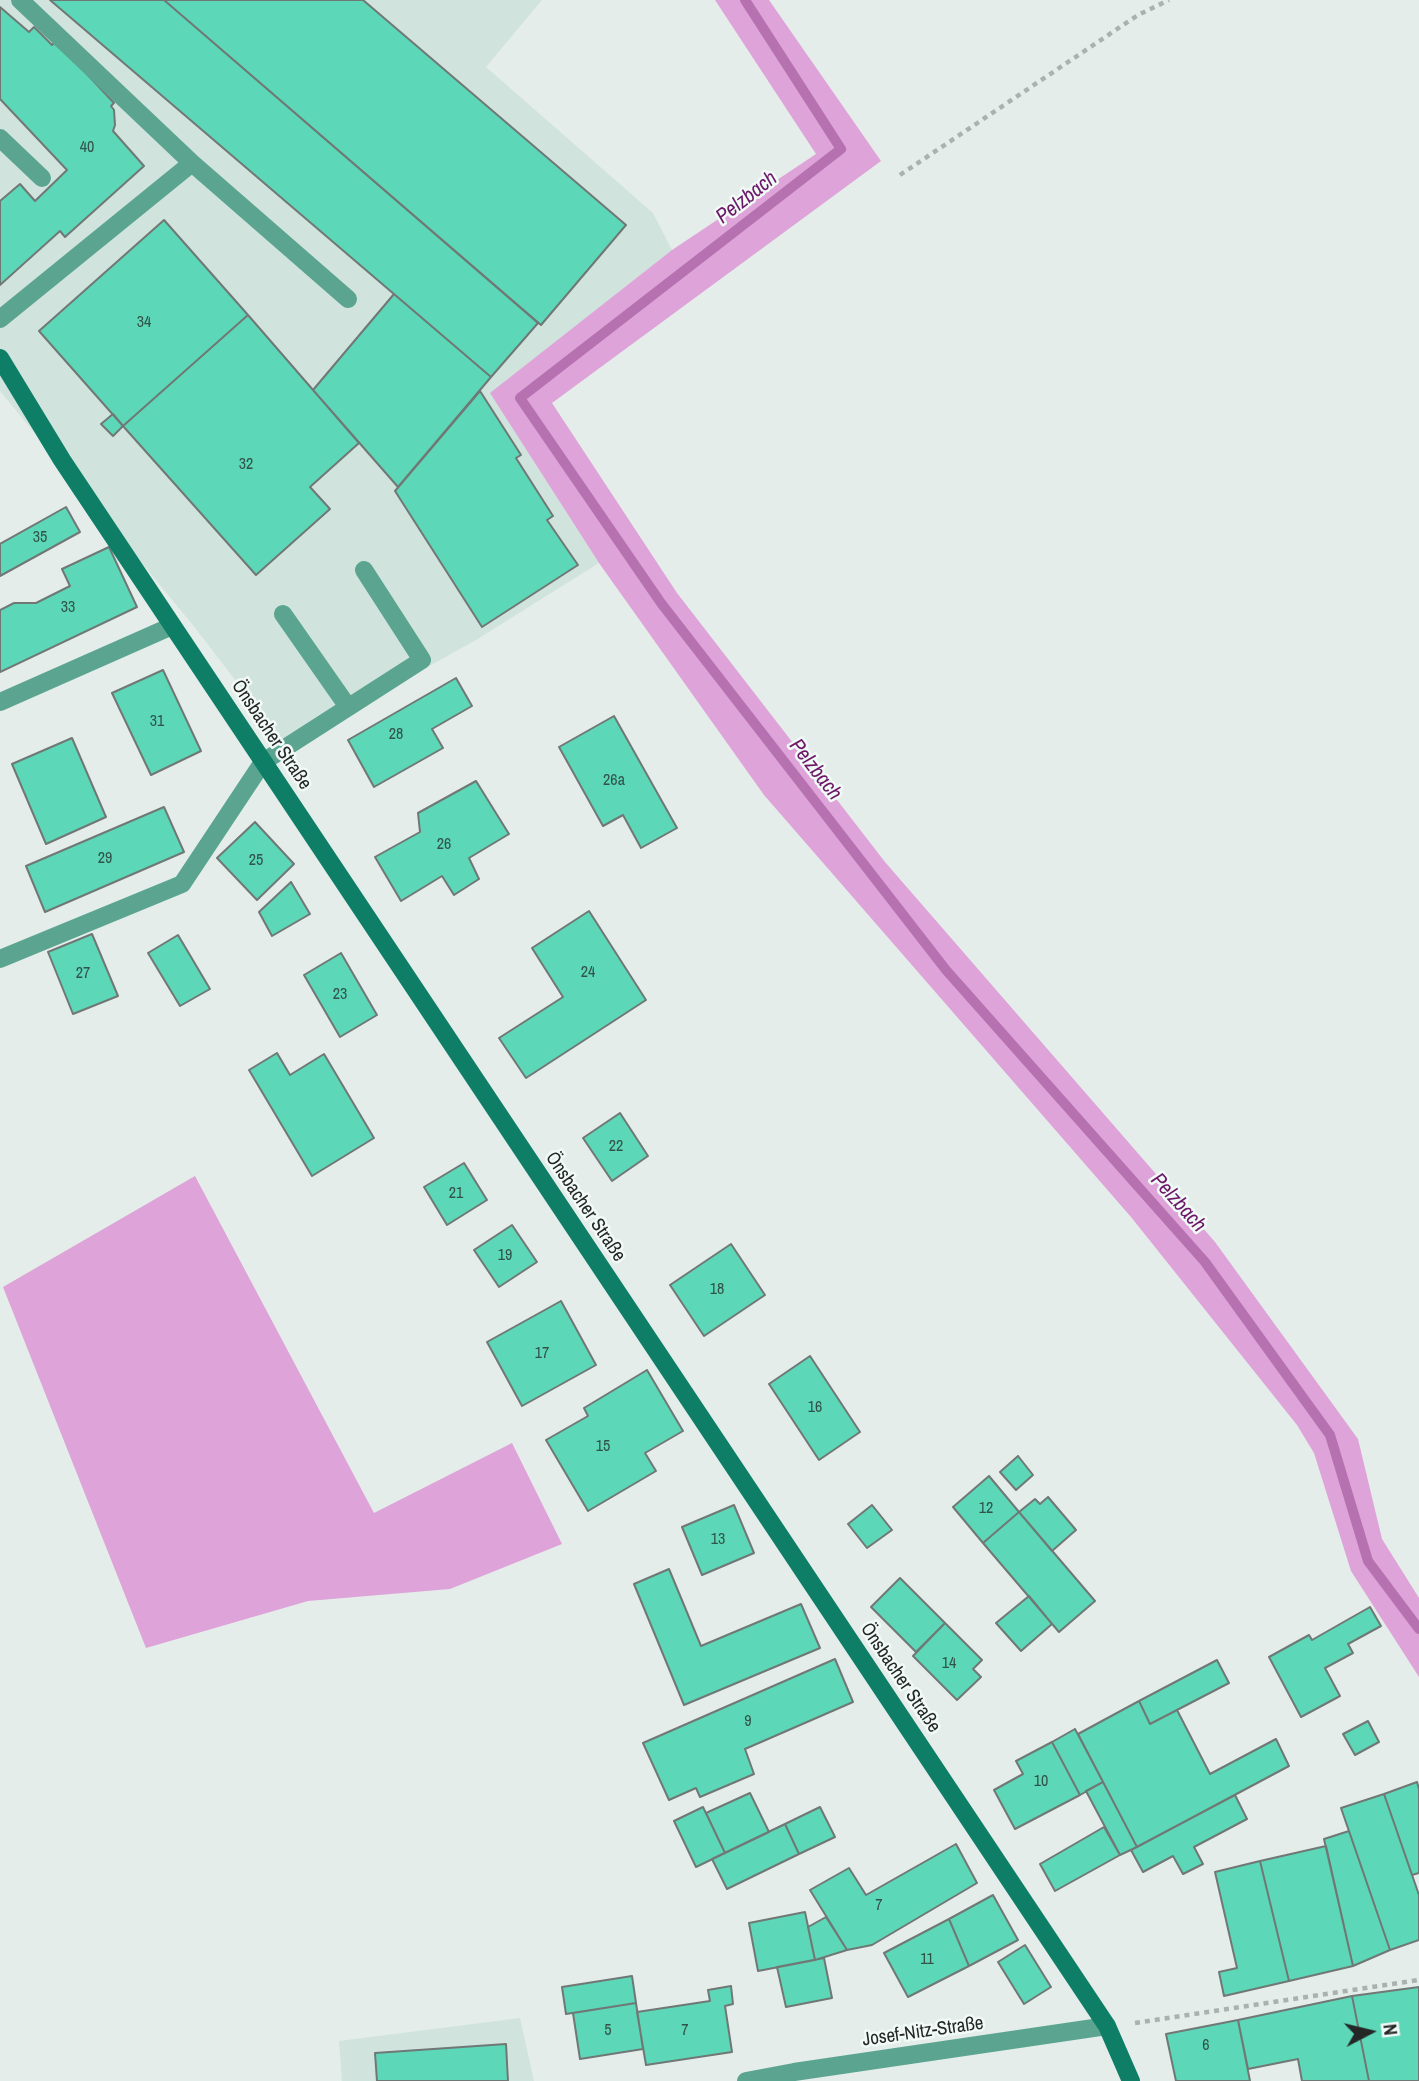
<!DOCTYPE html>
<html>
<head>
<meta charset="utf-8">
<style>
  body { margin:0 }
  #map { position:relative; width:1419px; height:2081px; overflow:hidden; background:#e4edea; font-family:"Archivo Narrow",sans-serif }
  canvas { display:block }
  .north { position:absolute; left:1335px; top:1997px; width:70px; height:70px; -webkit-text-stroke:5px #f1faf7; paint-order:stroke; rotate:83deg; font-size:19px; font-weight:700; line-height:28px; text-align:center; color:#242726 }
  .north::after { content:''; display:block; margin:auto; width:24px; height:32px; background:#242726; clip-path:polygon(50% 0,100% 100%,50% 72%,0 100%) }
</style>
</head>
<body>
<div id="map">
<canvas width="1419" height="2081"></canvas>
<div class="north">N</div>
</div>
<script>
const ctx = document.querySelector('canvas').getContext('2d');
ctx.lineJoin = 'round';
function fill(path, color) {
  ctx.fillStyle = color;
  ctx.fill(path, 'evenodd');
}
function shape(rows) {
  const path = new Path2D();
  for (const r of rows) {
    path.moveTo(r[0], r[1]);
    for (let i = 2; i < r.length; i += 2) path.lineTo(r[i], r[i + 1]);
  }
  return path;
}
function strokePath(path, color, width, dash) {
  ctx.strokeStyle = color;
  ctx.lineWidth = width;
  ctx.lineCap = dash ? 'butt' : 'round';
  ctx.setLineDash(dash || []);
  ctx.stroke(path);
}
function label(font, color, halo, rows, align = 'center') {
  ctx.font = font + ' "Archivo Narrow",sans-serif';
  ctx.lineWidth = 5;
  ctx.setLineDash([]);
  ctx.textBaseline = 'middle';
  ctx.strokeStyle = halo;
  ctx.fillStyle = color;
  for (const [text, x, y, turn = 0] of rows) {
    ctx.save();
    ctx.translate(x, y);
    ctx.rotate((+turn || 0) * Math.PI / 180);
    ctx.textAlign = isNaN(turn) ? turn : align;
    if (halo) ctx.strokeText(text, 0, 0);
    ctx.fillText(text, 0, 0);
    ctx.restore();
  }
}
const built = shape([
  [0,0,542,0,486,67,653,213,672,250,491,393,599,563,476,640,286,746,192,624,0,391],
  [520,2018,534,2081,342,2081,339,2041]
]);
const green = shape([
  [715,0,769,0,881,161,552,403,677,593,885,862,1215,1242,1358,1439,1382,1539,1419,1598,1419,1677,1351,1571,1314,1453,1297,1425,1131,1217,764,795,599,563,490,393,672,250,816,154],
  [195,1176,374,1513,512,1443,562,1544,450,1589,308,1601,146,1648,3,1287]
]);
const stream = shape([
  [745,0,841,149,520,398,661,603,946,970,1205,1262,1330,1435,1368,1561,1419,1629]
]);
const building = shape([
  [50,0,164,0,538,323,491,377,50,0],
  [164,0,363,0,626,225,541,325,164,0],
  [0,7,29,32,34,27,52,45,56,41,114,103,111,106,114,110,115,125,113,131,144,166,65,237,60,231,0,285,0,201,20,184,35,201,67,170,0,99,0,7],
  [164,220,248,315,123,426,39,331,164,220],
  [394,294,491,377,398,487,313,390,394,294],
  [248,315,359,443,310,487,330,509,256,575,123,426,248,315],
  [480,391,521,455,516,458,553,516,547,520,578,565,482,627,395,491,480,391],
  [113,414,123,426,113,436,101,424,113,414],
  [66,507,80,532,0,576,0,544,66,507],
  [109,547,137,607,0,672,0,610,14,603,36,603,70,586,62,569,109,547],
  [163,670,201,751,151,775,112,693,163,670],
  [456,678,472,706,432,729,443,748,374,787,348,740,456,678],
  [614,716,677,828,641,848,623,815,603,826,559,747,614,716],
  [72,738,106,817,46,844,12,764,72,738],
  [476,781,509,834,469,858,479,879,454,895,442,876,401,901,375,857,420,832,418,813,476,781],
  [164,807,184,852,45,912,26,866,164,807],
  [255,822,294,864,257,900,217,858,255,822],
  [291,882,310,914,272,936,259,912,291,882],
  [589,911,646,1000,526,1078,499,1038,563,997,532,948,589,911],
  [92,934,118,996,73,1014,48,952,92,934],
  [178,935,210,989,180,1006,148,953,178,935],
  [341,953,377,1015,340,1037,304,975,341,953],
  [277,1053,290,1075,324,1054,374,1138,312,1176,249,1070,277,1053],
  [620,1113,648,1156,612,1181,583,1138,620,1113],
  [464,1163,487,1200,447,1225,424,1187,464,1163],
  [512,1225,537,1262,499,1287,474,1250,512,1225],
  [731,1244,765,1295,704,1336,670,1285,731,1244],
  [561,1301,596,1365,522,1406,487,1342,561,1301],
  [810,1356,860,1432,819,1460,769,1384,810,1356],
  [647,1370,683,1431,645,1453,656,1471,588,1511,546,1440,588,1416,584,1408,647,1370],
  [1018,1456,1033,1475,1016,1490,1000,1472,1018,1456],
  [989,1476,1019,1512,983,1543,953,1507,989,1476],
  [1048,1497,1076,1530,1052,1551,1019,1512,1035,1499,1040,1504,1048,1497],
  [734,1505,754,1553,702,1575,682,1527,734,1505],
  [872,1505,892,1530,867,1548,848,1524,872,1505],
  [1019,1512,1095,1601,1059,1632,983,1543,1019,1512],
  [669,1569,701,1646,801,1604,820,1648,684,1705,634,1584,669,1569],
  [900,1578,945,1623,916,1652,871,1607,900,1578],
  [1029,1596,1052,1624,1021,1651,996,1623,1029,1596],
  [1370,1607,1381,1626,1348,1644,1353,1653,1325,1668,1340,1696,1301,1717,1269,1657,1309,1635,1312,1640,1370,1607],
  [945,1623,982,1660,973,1669,981,1677,957,1700,913,1656,945,1623],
  [835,1659,853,1702,745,1749,754,1774,700,1797,696,1788,669,1800,643,1743,835,1659],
  [1217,1660,1229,1683,1150,1724,1139,1701,1217,1660],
  [1139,1701,1150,1724,1177,1710,1210,1774,1276,1739,1289,1766,1137,1847,1078,1734,1139,1701],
  [1368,1721,1379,1742,1355,1755,1343,1734,1368,1721],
  [1075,1729,1103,1782,1080,1795,1052,1742,1075,1729],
  [1052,1742,1080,1795,1015,1829,994,1790,1023,1774,1016,1761,1052,1742],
  [1103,1782,1137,1847,1120,1855,1086,1791,1103,1782],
  [1417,1782,1419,1789,1419,1873,1412,1875,1384,1794,1417,1782],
  [750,1793,769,1832,725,1853,706,1813,750,1793],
  [1384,1794,1419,1895,1419,1940,1390,1950,1341,1808,1384,1794],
  [1235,1795,1247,1819,1194,1847,1203,1864,1183,1874,1173,1856,1143,1872,1131,1850,1235,1795],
  [703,1807,725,1853,696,1867,674,1821,703,1807],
  [820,1807,835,1837,799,1854,785,1824,820,1807],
  [785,1824,799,1854,727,1889,712,1859,785,1824],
  [1104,1827,1120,1855,1055,1891,1040,1864,1104,1827],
  [1349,1831,1390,1950,1353,1966,1324,1839,1349,1831],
  [956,1844,977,1883,872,1945,847,1950,810,1890,849,1868,866,1895,956,1844],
  [1326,1846,1353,1966,1289,1981,1260,1861,1326,1846],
  [1260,1861,1289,1981,1224,1996,1219,1972,1237,1968,1215,1872,1260,1861],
  [993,1895,1018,1940,969,1966,949,1919,993,1895],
  [805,1912,815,1960,758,1971,749,1923,805,1912],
  [826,1917,847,1950,815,1960,808,1927,826,1917],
  [949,1919,969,1966,908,1997,884,1953,949,1919],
  [1025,1945,1051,1987,1024,2004,998,1962,1025,1945],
  [824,1958,832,1998,786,2007,777,1967,824,1958],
  [632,1976,636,2003,566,2014,562,1987,632,1976],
  [731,1986,733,2004,725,2006,732,2052,646,2065,637,2012,710,2001,708,1990,731,1986],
  [1419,1987,1419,2081,1369,2081,1352,1996,1419,1987],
  [1352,1996,1369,2081,1302,2081,1298,2059,1248,2069,1238,2020,1352,1996],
  [636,2003,643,2049,580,2059,573,2013,636,2003],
  [1238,2020,1250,2081,1176,2081,1166,2034,1238,2020],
  [506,2044,508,2081,377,2081,375,2053,506,2044]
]);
const path = shape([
  [900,175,1138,15,1169,0],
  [1135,2023,1419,1980]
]);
const lane = shape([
  [0,138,42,178],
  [192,163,348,299],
  [0,319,192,163,20,0],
  [283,614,348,707],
  [0,702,172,626],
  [0,959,182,884,263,762,422,660,364,570]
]);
const street = shape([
  [746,2081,794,2072,1107,2026]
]);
const secondary = shape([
  [0,358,62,460,1107,2026,1131,2081]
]);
const numberNames = [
  ["40",87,148],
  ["34",144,323],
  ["32",246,465],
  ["35",40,538],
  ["33",68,608],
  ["31",157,722],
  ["28",396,735],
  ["26a",614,781],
  ["26",444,845],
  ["29",105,859],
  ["25",256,861],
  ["24",588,973],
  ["27",83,974],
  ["23",340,995],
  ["22",616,1147],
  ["21",456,1194],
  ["19",505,1256],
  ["18",717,1290],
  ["17",542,1354],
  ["16",815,1408],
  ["15",603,1447],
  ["12",986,1509],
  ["13",718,1540],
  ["14",949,1664],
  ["9",748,1722],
  ["10",1041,1782],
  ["7",879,1906],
  ["11",927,1960],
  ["5",608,2031],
  ["7",685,2031],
  ["6",1206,2046]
];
const streetNames = [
  ["Önsbacher Straße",271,735,56],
  ["Önsbacher Straße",585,1207,56],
  ["Önsbacher Straße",900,1678,56],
  ["Josef-Nitz-Straße",923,2032,-8]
];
const waterNames = [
  ["Pelzbach",747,198,-38],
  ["Pelzbach",815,770,52],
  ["Pelzbach",1178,1203,48]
];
fill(built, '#d1e3dd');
fill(green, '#dea3d8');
strokePath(stream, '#b671b0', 10);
fill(building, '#5cd8b8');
strokePath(building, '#707876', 2);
strokePath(path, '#aab2af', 4.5, [5, 5]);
strokePath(lane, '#5ba590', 18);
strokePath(street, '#5ba590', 18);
strokePath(secondary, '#0f7e67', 18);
label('16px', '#32534a', null, numberNames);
label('19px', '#242726', '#f1faf7', streetNames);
label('italic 21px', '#6c1767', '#f1faf7', waterNames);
</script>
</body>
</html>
